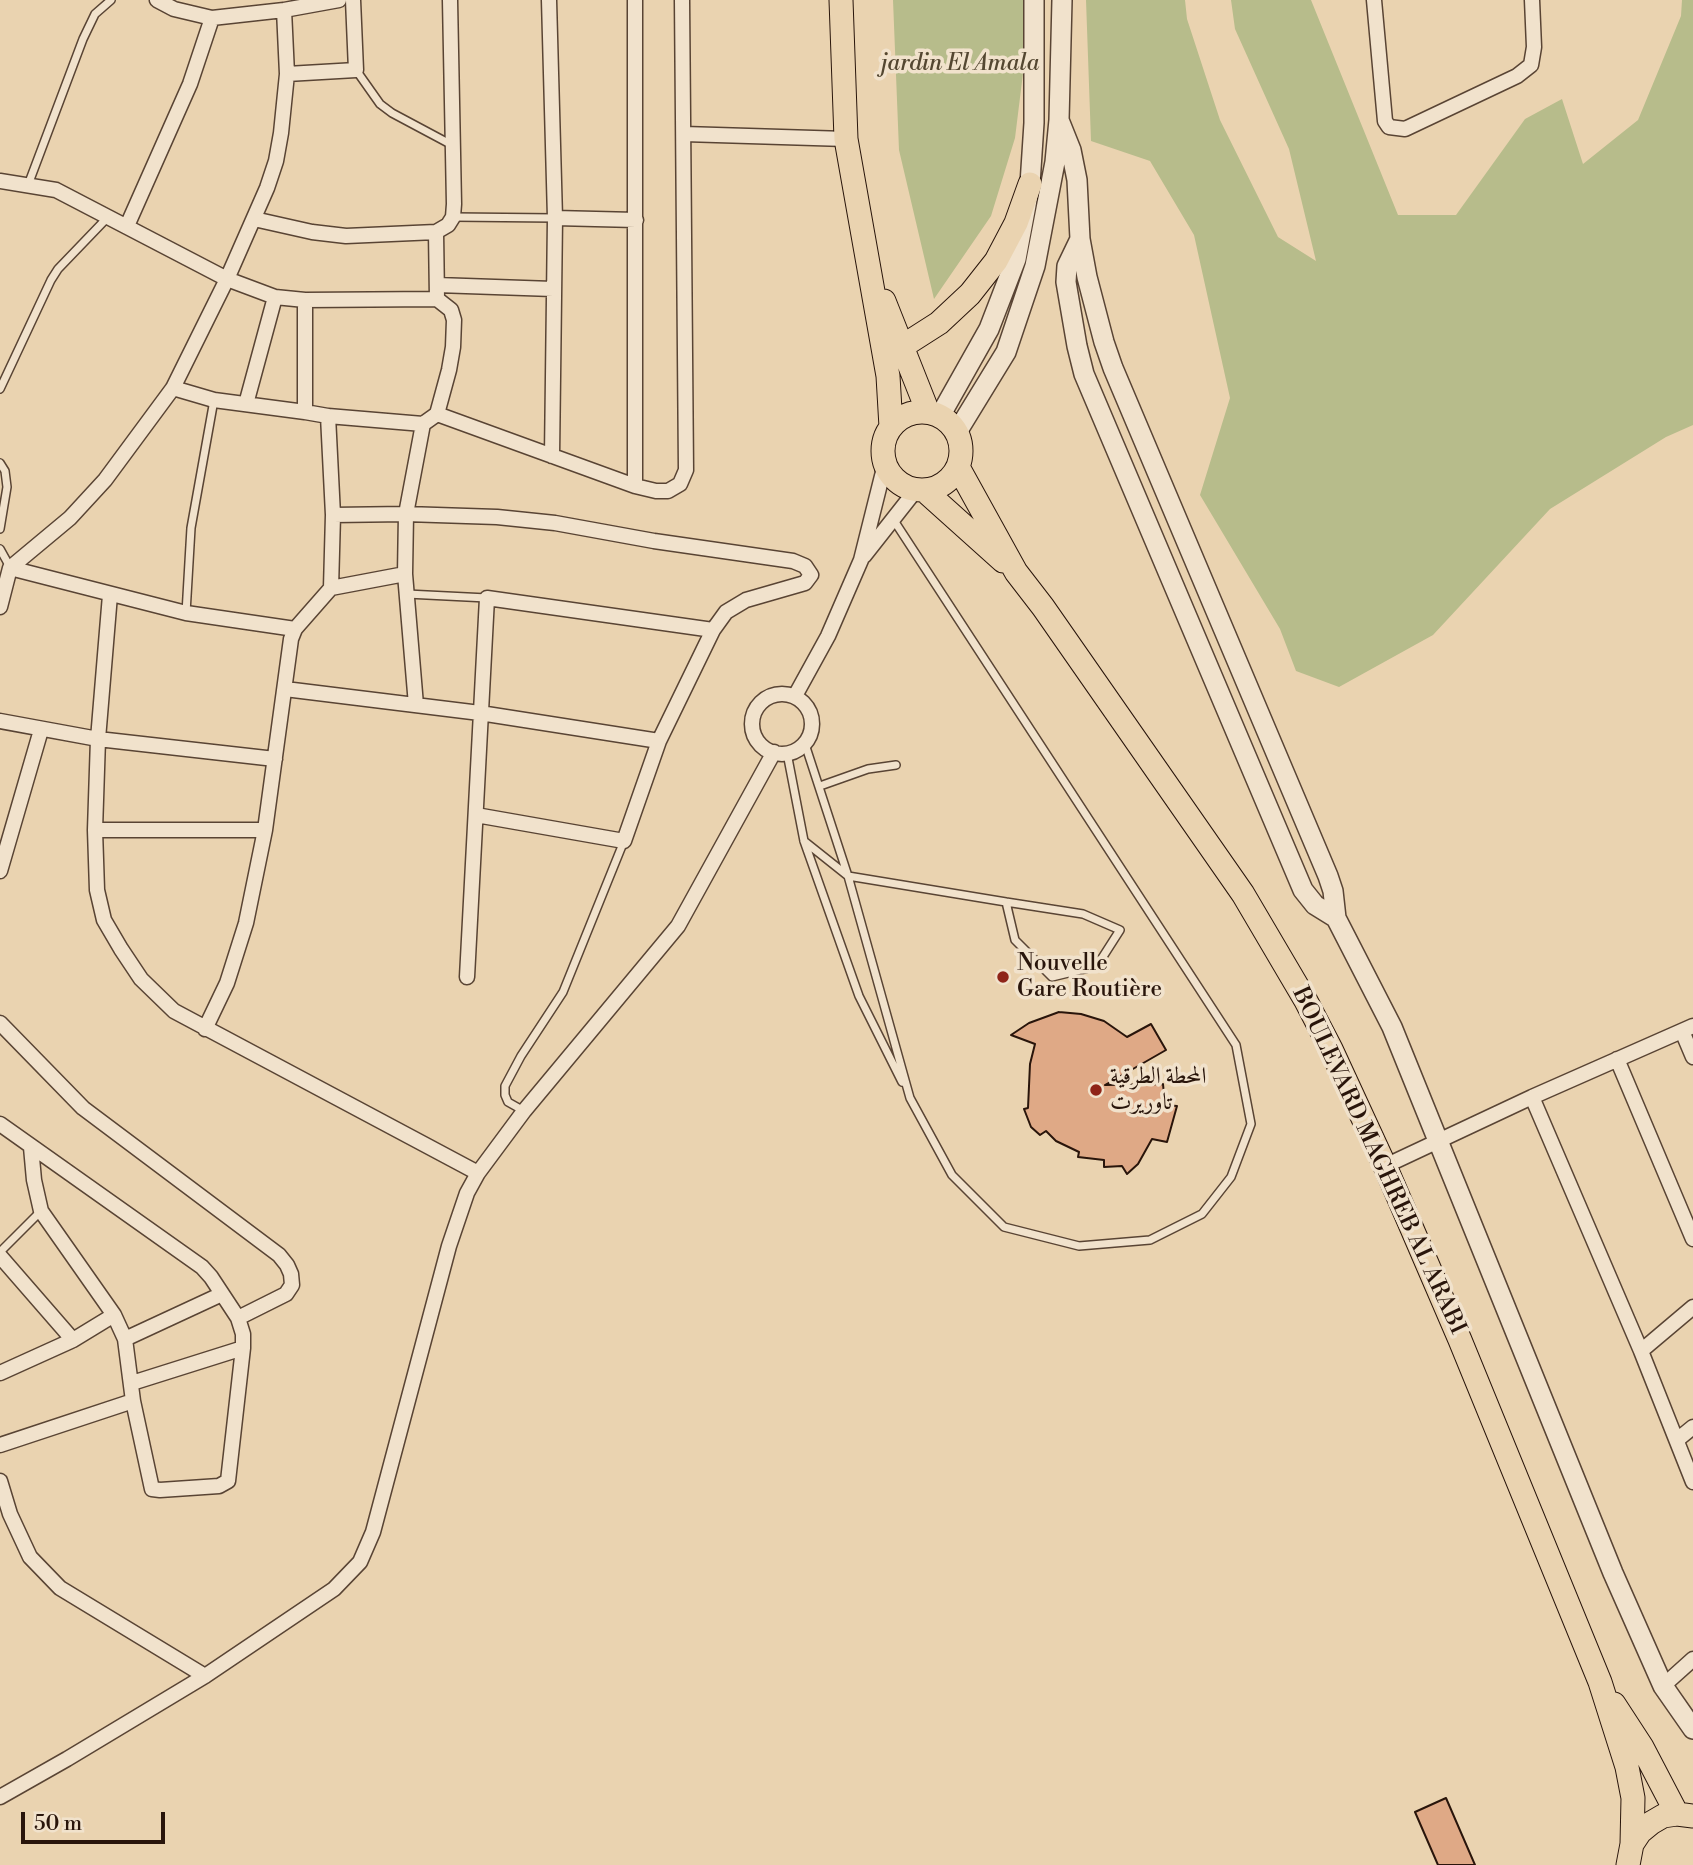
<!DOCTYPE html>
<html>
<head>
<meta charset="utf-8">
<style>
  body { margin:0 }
  #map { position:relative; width:1693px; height:1865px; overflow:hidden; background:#ead3b0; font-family:"Libre Bodoni",serif }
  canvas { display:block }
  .scale { position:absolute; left:21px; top:1812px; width:144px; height:32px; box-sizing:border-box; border:4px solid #29150b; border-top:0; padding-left:9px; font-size:21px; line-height:24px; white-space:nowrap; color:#29150b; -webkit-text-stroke:5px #f1e2cc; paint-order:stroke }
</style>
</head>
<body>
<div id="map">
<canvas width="1693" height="1865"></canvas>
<div class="scale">50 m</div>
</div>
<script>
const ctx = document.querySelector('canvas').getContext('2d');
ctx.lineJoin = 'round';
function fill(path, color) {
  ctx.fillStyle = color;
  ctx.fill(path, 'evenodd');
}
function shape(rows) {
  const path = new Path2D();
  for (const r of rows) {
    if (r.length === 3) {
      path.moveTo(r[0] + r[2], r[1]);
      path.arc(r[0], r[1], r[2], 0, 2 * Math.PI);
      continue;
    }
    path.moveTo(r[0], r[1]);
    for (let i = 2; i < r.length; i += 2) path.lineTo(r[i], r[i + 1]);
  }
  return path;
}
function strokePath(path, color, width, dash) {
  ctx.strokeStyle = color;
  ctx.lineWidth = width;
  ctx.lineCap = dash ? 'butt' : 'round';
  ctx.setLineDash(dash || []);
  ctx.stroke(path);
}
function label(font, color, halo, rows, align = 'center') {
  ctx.font = font + ' "Libre Bodoni",Amiri,serif';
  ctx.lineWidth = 7;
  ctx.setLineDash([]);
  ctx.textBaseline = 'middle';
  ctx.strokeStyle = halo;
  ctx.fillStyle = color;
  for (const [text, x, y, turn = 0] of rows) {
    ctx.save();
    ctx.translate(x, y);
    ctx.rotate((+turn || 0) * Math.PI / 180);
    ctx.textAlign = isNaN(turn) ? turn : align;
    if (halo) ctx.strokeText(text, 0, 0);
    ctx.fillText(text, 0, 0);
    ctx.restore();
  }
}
const green = shape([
  [893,0,1030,0,1028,33,1015,138,991,216,934,299,899,150],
  [1086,0,1185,0,1187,19,1220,120,1278,237,1316,261,1289,149,1235,29,1231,0,1311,0,1398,215,1456,215,1525,119,1562,99,1583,164,1638,120,1681,16,1682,0,1693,0,1693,425,1666,437,1550,509,1433,635,1339,687,1296,671,1280,629,1200,495,1230,398,1194,235,1150,161,1091,141]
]);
const building = shape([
  [1059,1012,1081,1014,1104,1021,1127,1037,1151,1024,1166,1050,1105,1085,1163,1084,1165,1105,1177,1106,1167,1142,1152,1139,1138,1164,1127,1174,1122,1166,1104,1167,1104,1160,1078,1157,1079,1152,1056,1141,1046,1131,1040,1135,1031,1127,1024,1109,1028,1108,1030,1064,1035,1044,1011,1035,1029,1023,1059,1012],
  [1446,1798,1475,1865,1438,1865,1415,1812,1446,1798]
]);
const service = shape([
  [356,70,380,104,392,113,452,145],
  [28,185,83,39,95,14,111,0],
  [453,217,555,218],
  [0,389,51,280,58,269,108,217],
  [0,463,5,471,7,487,0,529],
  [0,549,10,567],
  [407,594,487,598],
  [186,613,191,528,214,400],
  [805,744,848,876,910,1098,952,1175,1004,1227,1079,1246,1150,1240,1202,1214,1231,1177,1251,1124,1236,1045,893,519],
  [787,753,804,841,859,996,902,1082],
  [820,786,868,769,896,765],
  [804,841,848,876,1006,902],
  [1006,902,1083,914,1120,930,1097,966,1052,977,1015,940,1006,902],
  [524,1111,508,1102,505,1095,505,1086,521,1056,563,992,624,841],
  [0,1252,41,1211]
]);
const minor = shape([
  [157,0,174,9,212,18],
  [549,0,555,218,552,456],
  [635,0,635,486],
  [1374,0,1385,121,1389,127,1405,129,1517,76,1531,65,1534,47,1532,0],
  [287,74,356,70,353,0],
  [684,134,846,139],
  [0,181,56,190,227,279,275,297,305,300,437,299],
  [555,218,636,220],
  [254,219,312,232,346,236,436,232],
  [127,226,190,84,212,18,284,10,339,0],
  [437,285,553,289],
  [305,300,305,412,328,416,333,515,331,588],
  [173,388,214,400,305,412],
  [246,404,275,297],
  [437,414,635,486,656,491,668,491,680,484,686,470,682,0],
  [328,416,423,424],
  [333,515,406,514,497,517,555,523,654,541,793,561,805,566,811,575,805,583,746,600,726,612,713,630,659,741,624,841,476,815],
  [864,556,916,490],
  [10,568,186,613,295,629],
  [110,595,98,739,95,830,97,890,104,920,121,949,141,979,174,1011,478,1173],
  [0,607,10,568,70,518,105,480,173,388,227,279,267,188,276,161,281,133,287,74,284,10],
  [285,689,480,713,659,741],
  [782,724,30],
  [795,696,828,636,861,560,885,464],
  [416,705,405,574,406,514,423,424,437,414,449,370,453,347,454,320,451,310,437,299,436,232,448,225,453,217,454,204,450,0],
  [0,721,98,739,275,759],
  [95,830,265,830],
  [0,871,41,730],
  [467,977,487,598,713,630],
  [0,1023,83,1108,279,1255,287,1265,291,1274,292,1285,286,1294,238,1318],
  [205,1029,227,983,246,923,265,830,291,639,295,629,331,588,405,574],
  [1682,1031,1693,1057],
  [1617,1059,1693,1239],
  [1532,1097,1641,1351,1693,1482],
  [0,1124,202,1267,211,1277,238,1318,243,1334,243,1348,228,1481,219,1486,160,1490,152,1489,133,1401,125,1339,114,1315,41,1211,34,1180,31,1147],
  [1385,1166,1532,1097,1693,1026],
  [0,1256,73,1340],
  [125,1339,222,1294],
  [1641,1351,1693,1307],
  [0,1373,73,1340,114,1315],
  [132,1383,243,1348],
  [1677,1440,1693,1427],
  [0,1445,133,1401],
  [0,1481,10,1514,30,1557,60,1588,205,1676],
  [1663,1686,1693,1659],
  [0,1797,67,1759,205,1676,334,1589,360,1562,373,1532,449,1246,467,1193,478,1173,524,1111,678,926,774,752]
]);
const tertiary = shape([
  [1059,120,1071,150,1077,180,1080,239,1087,277,1104,342,1113,368,1328,876,1333,891,1336,918,1392,1027,1613,1573,1663,1686,1693,1729],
  [1080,239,1067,266,1066,282,1077,346,1084,374,1303,890,1315,905,1336,918],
  [940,416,989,329,1016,259,1030,184,1034,123,1034,0],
  [957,432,1006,352,1035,266,1055,162,1059,120,1062,0]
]);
const primary = shape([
  [841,0,846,139,888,376,891,427],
  [884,301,928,412],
  [903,346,939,323,970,294,996,261,1016,223,1030,184],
  [922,451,39],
  [958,467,1016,572,1043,607,1243,894,1306,1001,1331,1049,1385,1166,1460,1340,1600,1682,1627,1767,1633,1798,1632,1844],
  [925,491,1003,561],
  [1614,1704,1642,1747,1677,1814],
  [1628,1865,1632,1844,1640,1832,1651,1823,1663,1816,1677,1814,1693,1816]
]);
const markers = [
  [1003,977,7,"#8f2418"],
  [1096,1090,7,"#8f2418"]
];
const parkNames = [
  ["jardin El Amala",960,64]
];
const poiNames = [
  ["Nouvelle",1017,964],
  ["Gare Routière",1017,990],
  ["المحطة الطرقية",1110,1077],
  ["تاوريرت",1110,1103]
];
const streetNames = [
  ["BOULEVARD MAGHREB AL ARABI",1378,1161,65]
];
fill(green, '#b7bc8b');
fill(building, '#dfa986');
strokePath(building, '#29150b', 2);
strokePath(service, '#594434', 10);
strokePath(minor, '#594434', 17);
strokePath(tertiary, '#594434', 22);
strokePath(primary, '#29150b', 25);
strokePath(service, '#f1e2cc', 7);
strokePath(minor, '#f1e2cc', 14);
strokePath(tertiary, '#f1e2cc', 19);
strokePath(primary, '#ead3b0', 23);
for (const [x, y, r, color] of markers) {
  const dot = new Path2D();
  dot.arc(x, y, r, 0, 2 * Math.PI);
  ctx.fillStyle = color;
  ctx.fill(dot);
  strokePath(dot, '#f1e2cc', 2.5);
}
label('italic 23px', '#544731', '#f1e2cc', parkNames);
label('23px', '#29150b', '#f1e2cc', poiNames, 'left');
label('23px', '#29150b', '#f1e2cc', streetNames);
</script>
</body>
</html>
